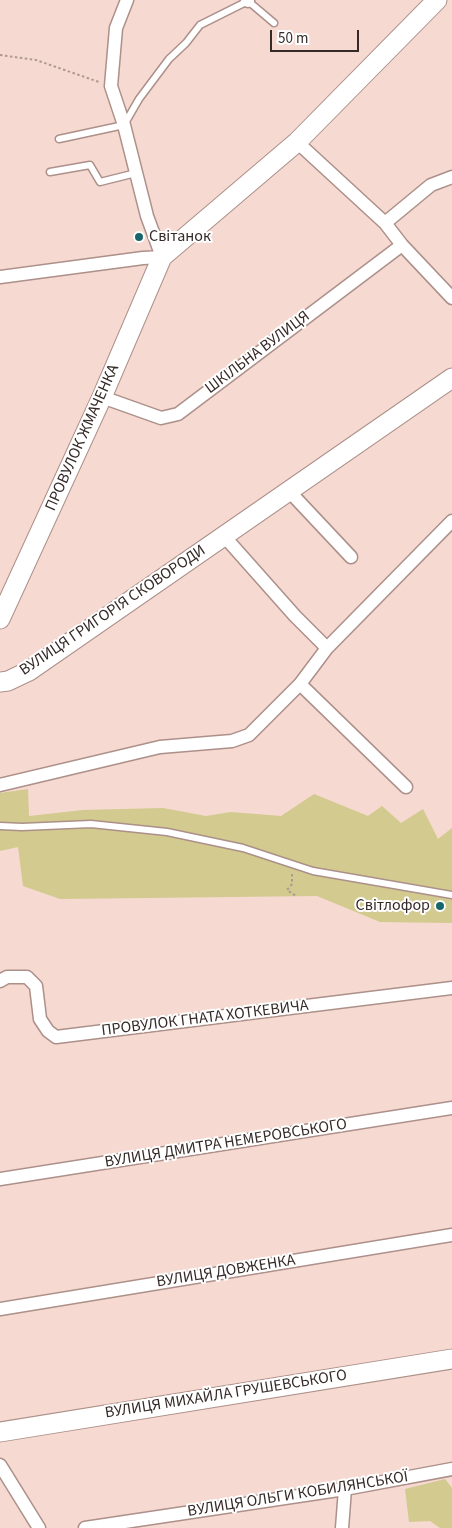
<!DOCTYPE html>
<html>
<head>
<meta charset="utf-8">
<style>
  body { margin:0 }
  #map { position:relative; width:452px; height:1528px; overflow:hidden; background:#f6d9d1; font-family:"Source Sans 3",sans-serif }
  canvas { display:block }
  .scale { position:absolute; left:270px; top:30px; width:89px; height:22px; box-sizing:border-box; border:2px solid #352a28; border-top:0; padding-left:6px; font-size:15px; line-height:18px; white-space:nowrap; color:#352a28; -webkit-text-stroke:4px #fff; paint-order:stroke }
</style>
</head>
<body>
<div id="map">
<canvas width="452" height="1528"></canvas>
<div class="scale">50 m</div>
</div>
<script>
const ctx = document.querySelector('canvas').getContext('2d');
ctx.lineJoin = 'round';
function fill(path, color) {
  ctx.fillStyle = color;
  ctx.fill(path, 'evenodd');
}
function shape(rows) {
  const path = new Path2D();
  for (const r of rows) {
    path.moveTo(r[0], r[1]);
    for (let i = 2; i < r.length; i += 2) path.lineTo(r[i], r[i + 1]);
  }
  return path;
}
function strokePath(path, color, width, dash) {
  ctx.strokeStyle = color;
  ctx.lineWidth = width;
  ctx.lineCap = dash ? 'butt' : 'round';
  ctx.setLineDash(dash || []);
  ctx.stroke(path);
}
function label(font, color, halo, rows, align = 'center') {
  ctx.font = font + ' "Source Sans 3",sans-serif';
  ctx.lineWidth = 4;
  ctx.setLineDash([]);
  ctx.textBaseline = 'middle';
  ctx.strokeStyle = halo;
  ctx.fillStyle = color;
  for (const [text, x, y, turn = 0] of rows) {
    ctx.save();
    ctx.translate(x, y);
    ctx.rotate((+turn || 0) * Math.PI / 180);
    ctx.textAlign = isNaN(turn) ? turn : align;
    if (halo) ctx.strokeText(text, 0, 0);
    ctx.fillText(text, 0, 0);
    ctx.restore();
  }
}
const green = shape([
  [28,789,29,816,83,810,163,808,206,816,231,812,281,816,314,794,368,816,382,806,401,823,423,809,438,839,452,828,452,923,380,922,317,896,60,899,23,886,18,847,0,851,0,793],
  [445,1479,452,1488,452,1528,440,1528,430,1521,409,1522,405,1489]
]);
const path = shape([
  [0,55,36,60,99,82],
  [292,874,292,884,287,890,296,896]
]);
const lane = shape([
  [59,139,124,125,139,99,169,59,186,43,200,25,248,1,274,23],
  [50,172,90,165,100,182,136,173],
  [0,826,22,827,91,824,167,832,243,848,313,871,452,895]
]);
const street = shape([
  [247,0,248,1],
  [297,142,385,223,402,245,452,298],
  [385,223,431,185,452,177],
  [0,277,143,258,162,257,147,216,124,125,111,86,116,28,127,0],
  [102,397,161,418,178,414,402,245],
  [289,491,351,557],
  [224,536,295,616,327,648],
  [300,684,406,787],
  [0,785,160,747,232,741,249,735,300,684,327,648,452,521],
  [0,981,7,977,27,977,36,986,40,1019,48,1031,56,1037,452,988],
  [0,1179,452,1108],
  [0,1309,452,1235],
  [0,1465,39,1528],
  [85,1528,345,1489,452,1469],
  [342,1528,345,1489]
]);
const secondary = shape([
  [0,619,102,397,162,257,297,142,437,0],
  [0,682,8,681,29,671,452,378],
  [0,1432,452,1359]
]);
const markers = [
  [139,237,5,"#18666b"],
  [440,906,5,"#18666b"]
];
const poiNames = [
  ["Світанок",149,237],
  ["Світлофор",430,906,"right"]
];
const streetNames = [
  ["ШКІЛЬНА ВУЛИЦЯ",258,353,-37],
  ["ПРОВУЛОК ЖМАЧЕНКА",83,438,-66],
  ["ВУЛИЦЯ ГРИГОРІЯ СКОВОРОДИ",113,611,-34],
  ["ПРОВУЛОК ГНАТА ХОТКЕВИЧА",205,1019,-7],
  ["ВУЛИЦЯ ДМИТРА НЕМЕРОВСЬКОГО",226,1144,-9],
  ["ВУЛИЦЯ ДОВЖЕНКА",226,1272,-9],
  ["ВУЛИЦЯ МИХАЙЛА ГРУШЕВСЬКОГО",226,1395,-9],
  ["ВУЛИЦЯ ОЛЬГИ КОБИЛЯНСЬКОЇ",298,1495,-9]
];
fill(green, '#d2ca8e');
strokePath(lane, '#ac9089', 9);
strokePath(street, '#ac9089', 15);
strokePath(secondary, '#ac9089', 21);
strokePath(path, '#ae9892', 2, [2.5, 2.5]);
strokePath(lane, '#fff', 6);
strokePath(street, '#fff', 12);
strokePath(secondary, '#fff', 19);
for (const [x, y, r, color] of markers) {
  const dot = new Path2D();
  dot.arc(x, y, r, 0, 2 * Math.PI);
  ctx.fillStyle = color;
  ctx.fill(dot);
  strokePath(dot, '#fff', 2);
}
label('16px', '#352a28', '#fff', poiNames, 'left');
label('16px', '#352a28', '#fff', streetNames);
</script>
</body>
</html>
